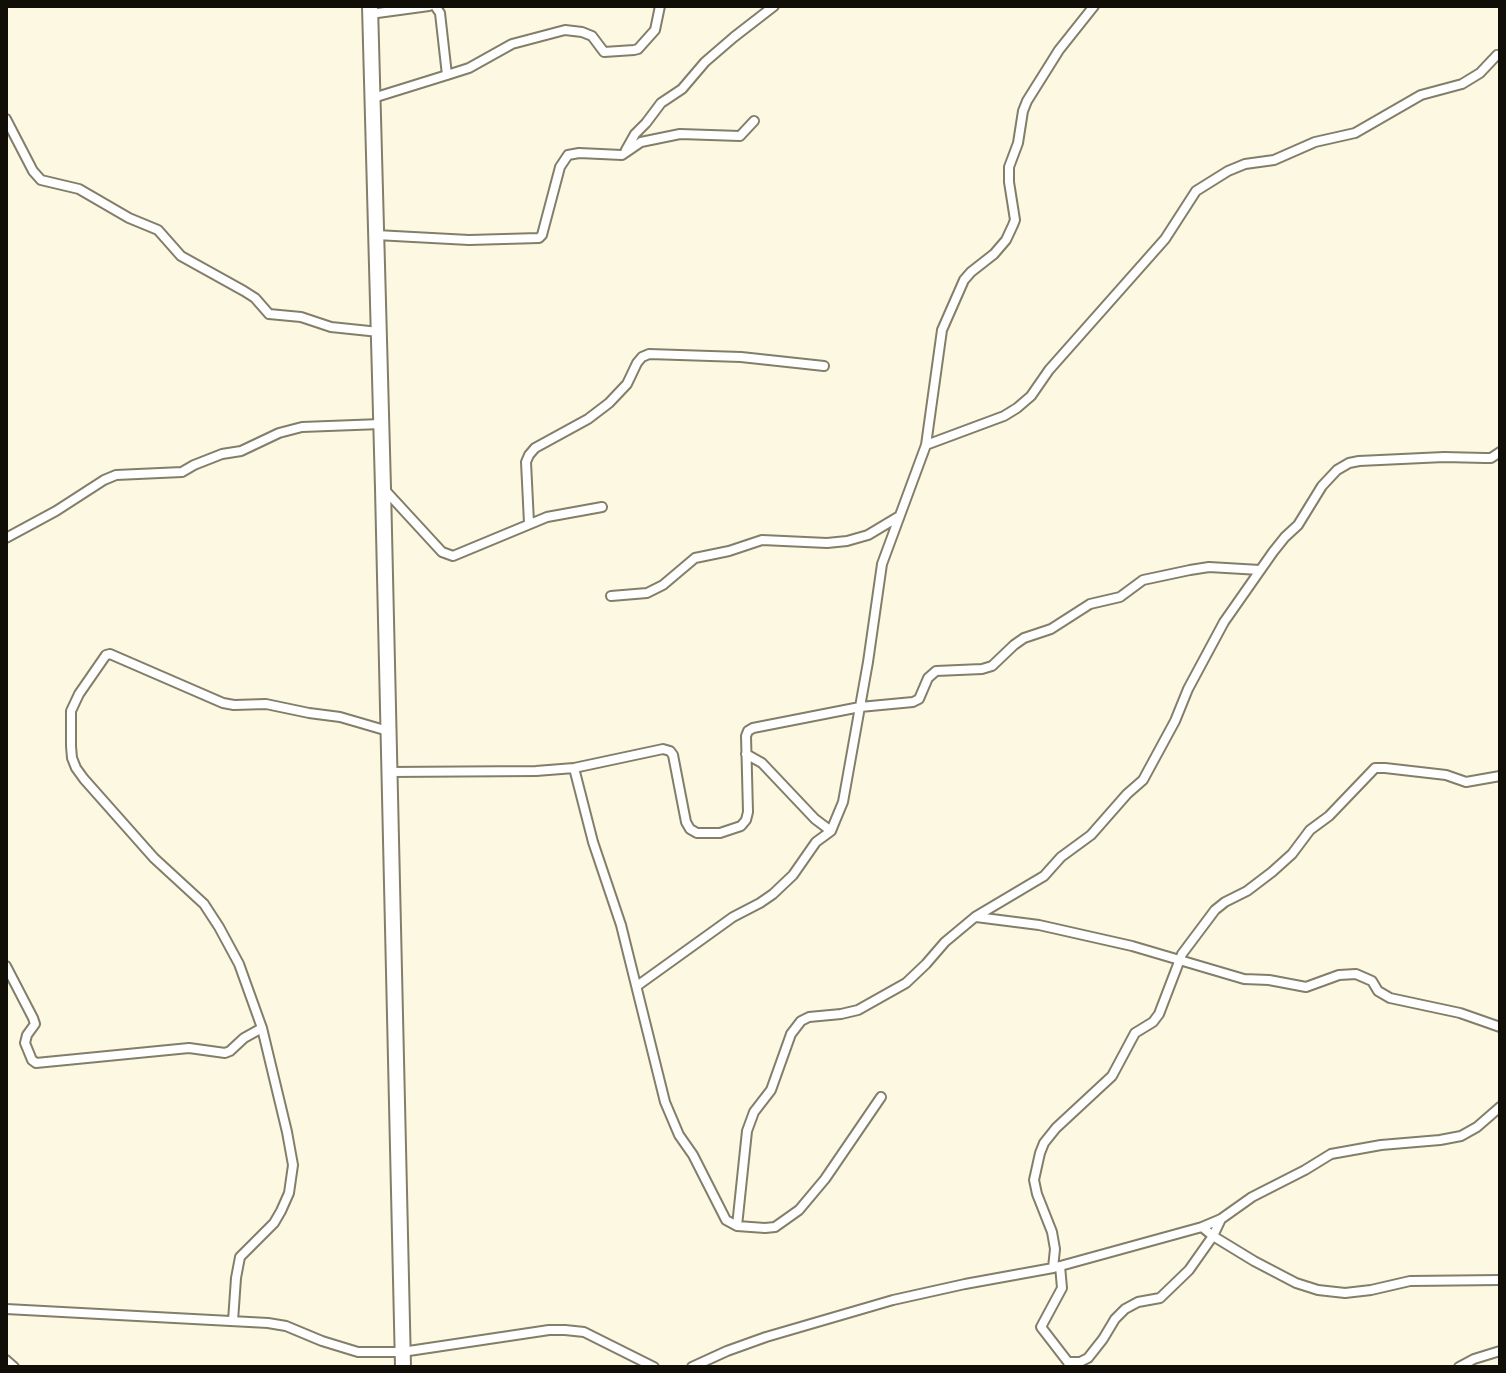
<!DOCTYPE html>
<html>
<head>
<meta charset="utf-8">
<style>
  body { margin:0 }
  #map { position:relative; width:1506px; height:1373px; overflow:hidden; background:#fdf8e2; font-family:Spectral,serif }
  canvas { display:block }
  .frame { position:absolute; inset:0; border:8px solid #100e07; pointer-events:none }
</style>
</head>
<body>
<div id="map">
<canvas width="1506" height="1373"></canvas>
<div class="frame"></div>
</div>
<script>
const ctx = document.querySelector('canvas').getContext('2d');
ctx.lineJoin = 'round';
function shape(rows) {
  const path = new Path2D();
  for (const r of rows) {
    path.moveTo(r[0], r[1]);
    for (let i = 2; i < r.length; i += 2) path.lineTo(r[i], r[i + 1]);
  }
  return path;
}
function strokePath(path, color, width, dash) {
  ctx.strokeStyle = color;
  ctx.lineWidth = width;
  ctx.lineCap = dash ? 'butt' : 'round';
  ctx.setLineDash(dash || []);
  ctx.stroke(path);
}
const minor = shape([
  [435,6,440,13,447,75,469,68,512,44,565,30,582,32,592,36,604,52,634,50,638,49,655,30,660,6],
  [370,14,429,6],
  [373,98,447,75],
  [6,119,33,171,41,180,79,189,129,218,158,230,181,256,244,291,255,298,269,314,301,317,331,327,379,332],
  [626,150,635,134,646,123,661,103,682,89,705,62,734,37,774,6],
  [376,235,469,240,539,238,542,235,560,167,568,155,579,153,622,155,641,142,680,134,740,136,754,121],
  [926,445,1004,416,1017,408,1031,396,1049,370,1165,239,1196,191,1228,171,1245,164,1274,160,1315,142,1355,133,1421,95,1462,84,1480,73,1497,55],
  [384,489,442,552,453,556,547,517,602,507],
  [529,523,526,462,529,455,535,448,588,419,609,403,627,384,637,363,642,357,649,354,741,357,824,366],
  [6,538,56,511,104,480,116,475,182,472,194,465,222,454,241,451,279,433,302,427,381,424],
  [611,596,647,593,663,585,695,558,729,551,762,540,827,543,847,541,868,535,898,517],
  [746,754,762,763,815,819,831,831],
  [574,768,593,842,621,925,665,1102,679,1135,693,1155,726,1220,737,1226,765,1228,775,1227,799,1210,825,1179,881,1097],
  [389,772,536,771,574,768,663,749,670,751,673,755,686,822,690,829,697,833,720,833,741,826,746,820,748,812,746,736,748,731,753,728,860,707,913,702,919,699,928,678,936,671,982,669,992,666,1014,645,1024,638,1051,629,1090,604,1120,597,1143,580,1190,570,1209,567,1260,570],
  [976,917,1039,925,1132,946,1244,979,1269,980,1306,987,1339,975,1356,974,1372,981,1378,991,1390,998,1460,1013,1500,1027],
  [6,966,33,1018,35,1024,27,1035,25,1043,32,1060,36,1063,189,1048,225,1053,230,1051,244,1038,262,1028],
  [637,986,733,917,760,903,773,894,793,875,816,842,831,831,833,826,843,802,868,662,882,564,926,445,942,330,964,280,971,272,994,254,1006,240,1013,225,1015,220,1009,182,1009,167,1018,143,1023,111,1027,101,1059,50,1094,6],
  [737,1226,747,1131,754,1112,771,1090,791,1034,801,1021,809,1017,841,1014,858,1010,906,983,926,964,945,942,975,917,1044,876,1061,857,1091,835,1127,794,1143,780,1175,721,1188,689,1224,622,1273,552,1285,537,1298,525,1322,486,1337,470,1349,463,1359,461,1444,457,1485,458,1491,458,1500,452],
  [1202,1227,1213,1236,1254,1261,1296,1283,1318,1290,1345,1293,1371,1290,1410,1281,1500,1280],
  [1060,1266,1062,1288,1041,1327,1068,1362,1069,1366],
  [1053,1268,1055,1249,1052,1232,1037,1194,1034,1180,1040,1153,1044,1143,1056,1128,1112,1076,1135,1033,1153,1022,1159,1014,1182,954,1215,910,1225,902,1247,891,1272,872,1292,854,1310,830,1329,816,1375,768,1385,768,1446,775,1466,782,1500,776],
  [6,1309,268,1323,286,1326,322,1341,358,1352,402,1352,549,1330,565,1330,584,1332,654,1367],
  [233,1321,236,1278,240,1257,274,1223,281,1211,289,1193,293,1165,287,1132,262,1028,239,964,219,927,204,904,154,858,84,779,76,768,72,758,71,746,71,711,79,694,106,655,110,654,223,703,234,705,266,704,309,713,340,717,388,731],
  [6,1360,14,1367],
  [1068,1362,1080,1362,1088,1358,1103,1339,1115,1319,1125,1309,1138,1302,1160,1298,1189,1270,1213,1236,1221,1219],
  [692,1367,727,1351,766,1337,893,1300,965,1284,1053,1268,1202,1227,1221,1219,1252,1197,1305,1170,1331,1154,1381,1145,1440,1140,1461,1136,1477,1127,1500,1107],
  [1459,1367,1474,1359,1500,1351]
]);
const primary = shape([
  [370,6,383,488,403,1367]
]);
strokePath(minor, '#827e6a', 12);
strokePath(primary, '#827e6a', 18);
strokePath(minor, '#fff', 8);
strokePath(primary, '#fff', 14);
</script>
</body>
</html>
